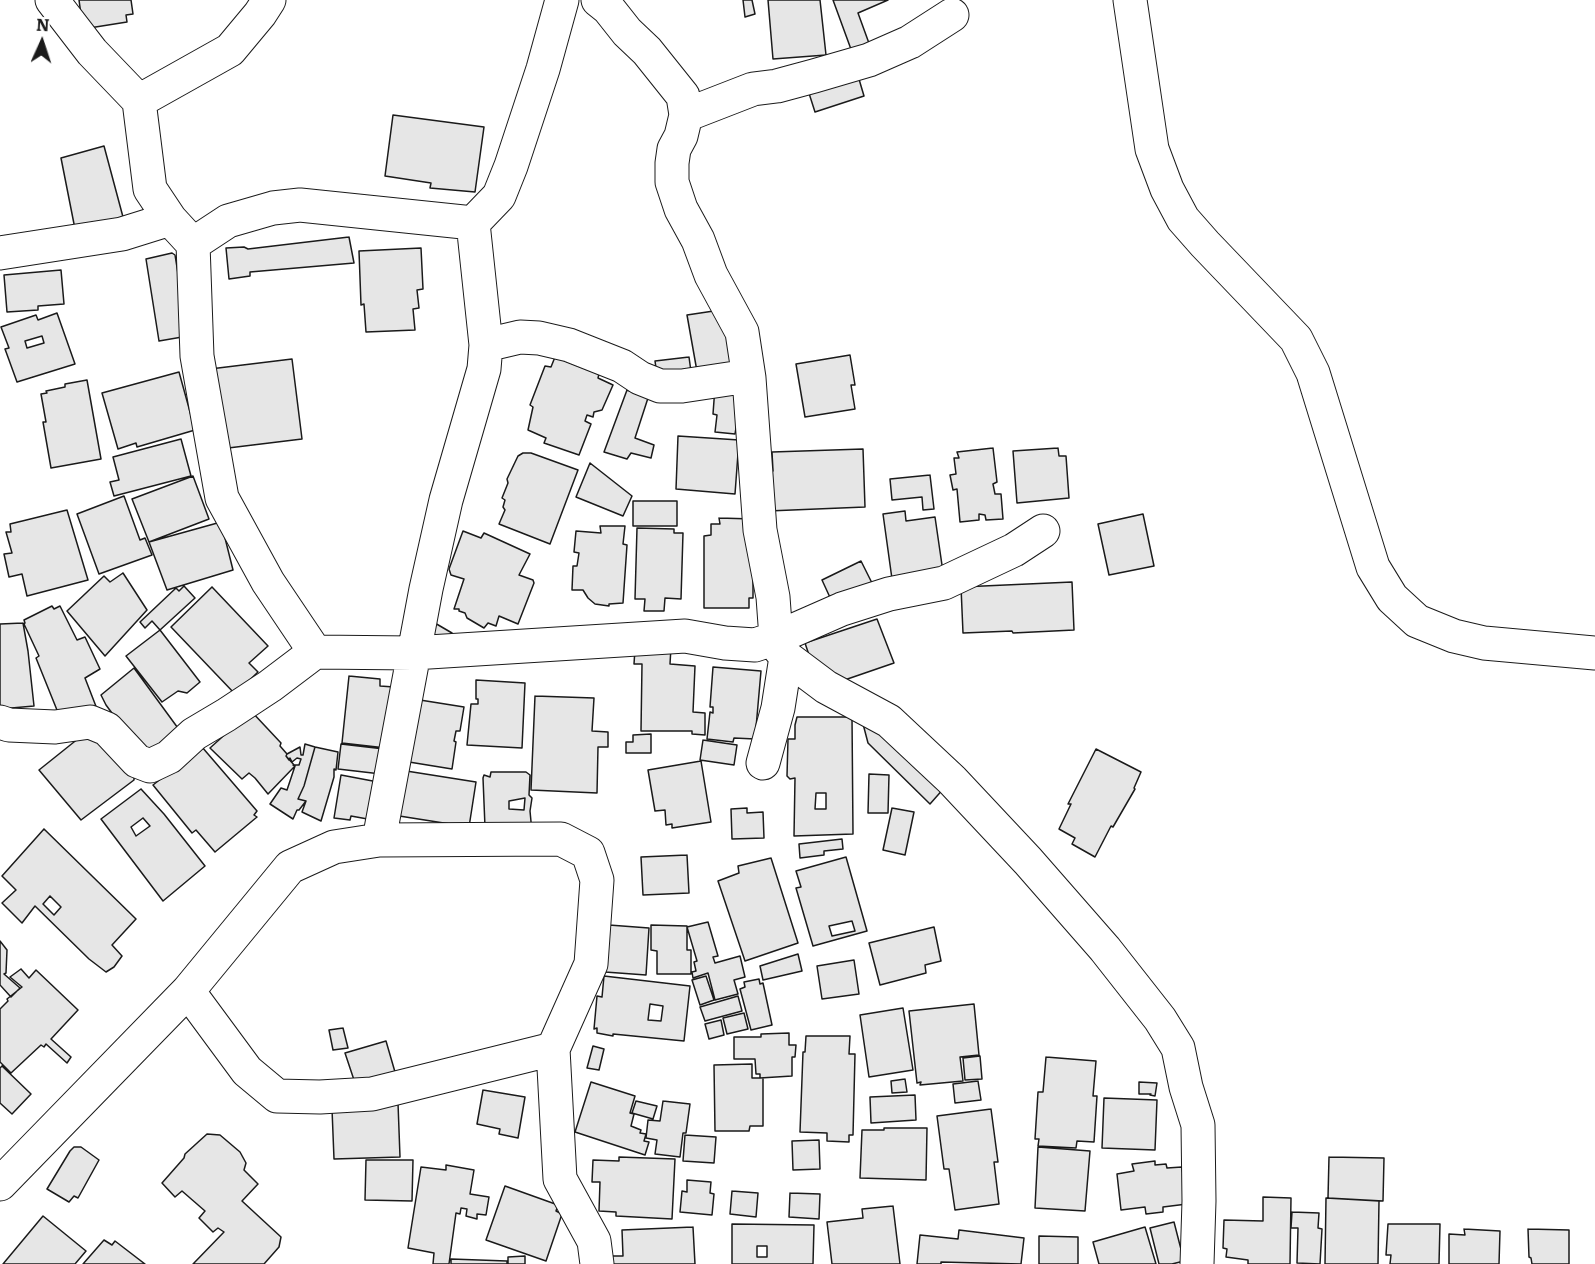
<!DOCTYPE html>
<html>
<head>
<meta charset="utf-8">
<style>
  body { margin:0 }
  #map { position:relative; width:1595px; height:1264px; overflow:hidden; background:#fff; font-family:Literata,serif }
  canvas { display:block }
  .north { position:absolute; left:12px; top:12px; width:60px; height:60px; -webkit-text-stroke:4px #fff; paint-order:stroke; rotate:3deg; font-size:16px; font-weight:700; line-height:24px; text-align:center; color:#1a1a1a }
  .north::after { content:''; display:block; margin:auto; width:21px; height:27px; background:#1a1a1a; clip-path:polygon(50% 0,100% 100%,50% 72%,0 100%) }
</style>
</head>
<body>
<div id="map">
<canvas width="1595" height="1264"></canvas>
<div class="north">N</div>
</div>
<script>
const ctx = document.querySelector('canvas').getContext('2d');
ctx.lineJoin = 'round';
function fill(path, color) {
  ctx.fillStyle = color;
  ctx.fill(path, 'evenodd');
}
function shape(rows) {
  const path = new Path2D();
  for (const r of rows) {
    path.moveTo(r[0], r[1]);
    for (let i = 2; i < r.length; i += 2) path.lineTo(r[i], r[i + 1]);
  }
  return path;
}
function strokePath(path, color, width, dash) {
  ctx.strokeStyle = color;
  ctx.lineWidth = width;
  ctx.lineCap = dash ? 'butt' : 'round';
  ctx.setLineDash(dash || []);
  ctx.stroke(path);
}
const building = shape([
  [79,0,131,0,133,14,126,15,127,22,83,29,79,0],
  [743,0,752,0,755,14,745,17,743,0],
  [768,0,820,0,826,55,773,59,768,0],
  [833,0,888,0,858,13,870,46,852,52,833,0],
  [856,69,864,96,815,112,807,87,856,69],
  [393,115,484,127,475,192,430,188,431,183,385,176,393,115],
  [104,146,123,217,75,229,61,158,104,146],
  [349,237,354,263,250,272,250,276,229,279,226,248,244,247,248,249,349,237],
  [421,248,423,289,417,290,419,308,413,309,415,330,366,332,364,304,361,305,359,251,421,248],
  [172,253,175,255,188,336,159,341,146,259,172,253],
  [61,270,64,304,38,306,38,310,7,312,4,275,61,270],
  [727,309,740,371,698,377,687,315,727,309],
  [57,313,75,364,17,382,5,349,9,348,1,327,36,315,38,320,57,313],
  [42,336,44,343,27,348,25,341,42,336],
  [850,355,855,385,851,385,855,409,805,417,796,364,850,355],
  [555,357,599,374,598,378,613,385,602,410,594,412,593,417,587,415,585,421,591,424,579,455,544,443,546,438,528,430,533,407,530,405,545,366,551,367,555,357],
  [689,357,692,379,658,382,655,361,689,357],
  [292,359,302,439,220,449,210,369,292,359],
  [179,372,195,430,137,447,136,443,118,449,102,393,179,372],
  [87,380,101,459,51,468,43,422,46,422,41,394,47,393,46,391,65,387,65,384,87,380],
  [715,387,742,390,735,434,715,432,717,415,713,414,715,387],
  [627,390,648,398,635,438,654,445,651,458,631,453,627,459,604,452,627,390],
  [678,436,739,440,735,494,676,489,678,436],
  [181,439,191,476,114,496,110,482,119,480,113,457,181,439],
  [993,448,997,482,993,484,995,494,1001,494,1003,519,986,520,985,515,979,514,979,520,960,522,957,489,953,490,950,475,956,474,954,458,959,458,957,452,993,448],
  [1058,448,1059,456,1066,456,1069,498,1017,503,1013,451,1058,448],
  [863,449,865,507,768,511,766,472,773,471,772,452,863,449],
  [523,453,531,453,578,470,550,544,499,524,505,510,503,507,505,500,502,498,508,483,507,479,518,456,523,453],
  [590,463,632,496,623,516,576,497,590,463],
  [930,475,934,509,923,510,922,497,892,500,890,479,930,475],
  [193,476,209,519,149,542,132,499,193,476],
  [124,496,140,540,145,538,152,555,99,574,77,514,124,496],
  [633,501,677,501,677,526,633,526,633,501],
  [67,510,88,580,27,596,22,574,9,577,4,554,12,553,6,532,11,532,10,524,67,510],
  [905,511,906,521,935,517,943,572,892,579,883,514,905,511],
  [1143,514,1154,566,1109,575,1098,524,1143,514],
  [719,518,753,519,753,598,749,598,749,608,704,608,704,536,711,535,711,524,720,524,719,518],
  [221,522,233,570,167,590,149,542,221,522],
  [600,526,625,526,623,544,627,545,623,603,609,604,609,606,595,604,588,598,583,590,572,590,573,566,577,566,579,553,574,552,576,531,601,533,600,526],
  [637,528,674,529,674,533,683,533,681,599,665,598,664,611,644,611,645,599,635,599,637,528],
  [463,531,481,538,484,533,530,554,519,575,533,580,534,583,518,624,499,616,496,626,488,623,484,628,467,618,465,613,459,611,459,609,454,609,464,579,451,575,449,569,463,531],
  [861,561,873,585,833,604,822,580,861,561],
  [123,573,147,610,105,656,67,611,104,576,110,582,123,573],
  [1072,582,1074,630,1013,633,1012,631,963,633,961,587,1072,582],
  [184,586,195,598,160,630,152,621,145,628,140,622,176,588,179,591,184,586],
  [212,587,268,646,249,663,258,672,235,694,171,627,212,587],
  [52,606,54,609,60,606,77,640,85,637,100,669,85,678,97,709,61,720,36,658,39,656,24,624,25,623,24,620,52,606],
  [428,619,452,633,447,642,425,630,428,619],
  [877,619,894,663,830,685,814,670,805,643,877,619],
  [23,623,28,651,34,706,0,709,0,624,23,623],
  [160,630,200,682,187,693,178,691,162,702,126,656,160,630],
  [671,647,670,664,695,666,693,712,705,713,705,735,692,734,692,731,641,731,642,664,634,664,635,649,671,647],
  [713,667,761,671,755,739,734,738,733,742,707,739,710,712,713,713,713,707,710,707,713,667],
  [134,668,183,735,143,755,106,705,101,695,134,668],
  [349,676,380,679,380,686,394,687,386,748,342,743,349,676],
  [476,680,525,683,522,748,467,745,471,704,478,704,478,699,476,699,476,680],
  [535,696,594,698,592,731,608,732,608,747,598,747,597,793,531,790,535,696],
  [420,700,464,707,460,731,456,731,454,741,456,742,452,769,409,762,420,700],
  [251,711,281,743,280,746,287,754,286,756,295,766,268,794,255,778,249,773,242,779,210,748,251,711],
  [797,717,852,717,853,834,794,836,795,778,790,779,787,776,788,739,795,739,795,725,797,717],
  [816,793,826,793,826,809,815,809,816,793],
  [862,720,945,787,930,804,868,743,862,720],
  [89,730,134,776,134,780,81,820,39,770,89,730],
  [651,734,651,753,626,753,626,742,633,742,633,735,651,734],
  [703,740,737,745,734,765,700,760,703,740],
  [305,744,315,747,304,786,298,799,306,801,299,810,297,810,293,819,270,804,281,788,287,790,295,766,293,765,299,765,301,759,297,758,292,762,290,758,289,760,286,756,287,754,300,747,301,755,303,755,305,744],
  [341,744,384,749,381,774,338,769,341,744],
  [202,747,257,811,254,815,257,817,215,852,196,830,192,833,153,785,202,747],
  [315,747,338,752,336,770,334,769,334,777,321,821,302,812,306,801,298,799,304,786,315,747],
  [1096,749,1141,772,1134,788,1135,789,1113,827,1111,826,1095,857,1072,844,1075,838,1059,829,1071,804,1068,804,1096,749],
  [701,761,711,822,672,828,672,824,666,825,665,810,655,811,648,770,701,761],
  [400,770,476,782,469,827,393,815,400,770],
  [491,772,526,772,530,775,529,795,532,798,530,811,532,832,485,827,483,778,484,775,490,777,491,772],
  [525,798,524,810,509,809,509,801,525,798],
  [869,774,889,775,888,813,868,813,869,774],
  [341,775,378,782,373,820,351,816,350,820,334,818,341,775],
  [141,789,164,814,205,866,163,901,101,819,141,789],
  [143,818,150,826,136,836,131,827,143,818],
  [747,808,747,813,763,812,764,838,732,839,731,809,747,808],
  [892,808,914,812,905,855,883,850,892,808],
  [44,829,136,919,112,945,122,956,114,967,106,972,89,959,35,906,22,923,2,903,16,890,2,876,44,829],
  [50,896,61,907,54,915,43,904,50,896],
  [842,839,843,849,824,851,824,855,800,858,799,844,842,839],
  [687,855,689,893,643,895,641,857,687,855],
  [846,857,867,931,813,946,796,888,801,887,796,871,846,857],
  [852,921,855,931,832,936,829,926,852,921],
  [771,858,798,943,745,961,718,881,739,873,738,866,771,858],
  [708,922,718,956,713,957,715,963,740,956,745,977,734,980,738,994,715,1000,708,973,693,978,692,972,696,971,694,962,697,961,687,927,708,922],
  [609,925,649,928,646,975,605,972,609,925],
  [651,925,687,926,687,950,691,950,691,974,657,974,657,951,651,950,651,925],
  [934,927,941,961,925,965,926,973,880,985,869,943,934,927],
  [0,941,7,950,6,973,4,974,20,988,11,997,0,985,0,941],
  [798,954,802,971,763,980,760,966,798,954],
  [854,960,859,994,822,999,817,966,854,960],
  [21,969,29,978,36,970,78,1010,51,1039,71,1057,67,1063,46,1044,44,1047,41,1045,11,1073,0,1062,0,1009,8,1001,7,999,22,987,10,977,21,969],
  [604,976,690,986,684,1041,613,1034,613,1036,597,1033,597,1028,594,1029,597,996,602,997,604,976],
  [650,1004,663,1006,661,1021,648,1020,650,1004],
  [706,976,714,1000,700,1005,692,980,706,976],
  [759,979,760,984,763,983,772,1025,751,1030,740,989,745,987,744,982,759,979],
  [738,996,742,1011,705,1021,700,1007,738,996],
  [974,1004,979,1055,960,1057,963,1081,920,1085,921,1082,917,1083,909,1011,974,1004],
  [903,1008,913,1070,869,1077,860,1015,903,1008],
  [744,1013,748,1029,727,1034,723,1018,744,1013],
  [721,1020,724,1035,709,1039,705,1024,721,1020],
  [343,1028,348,1048,333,1050,329,1030,343,1028],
  [789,1033,789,1045,796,1045,795,1057,792,1057,792,1076,760,1078,760,1074,756,1074,755,1059,734,1059,734,1037,761,1037,761,1034,789,1033],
  [806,1036,850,1036,849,1054,855,1054,853,1135,849,1135,849,1142,827,1141,827,1133,800,1132,803,1052,805,1052,806,1036],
  [386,1041,395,1072,355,1083,345,1053,386,1041],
  [593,1046,604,1049,599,1070,587,1068,593,1046],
  [980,1056,982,1079,965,1080,963,1058,980,1056],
  [1046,1057,1096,1061,1093,1096,1097,1096,1094,1142,1077,1141,1076,1148,1038,1146,1039,1139,1035,1139,1038,1092,1043,1092,1046,1057],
  [752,1064,752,1078,763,1078,763,1126,750,1126,749,1131,715,1131,714,1065,752,1064],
  [2,1066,31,1094,12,1114,0,1103,0,1068,2,1066],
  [905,1079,907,1092,892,1093,891,1081,905,1079],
  [978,1081,981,1100,955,1103,953,1084,978,1081],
  [591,1082,635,1096,630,1113,634,1114,631,1126,641,1130,640,1133,646,1134,644,1141,649,1142,645,1155,575,1132,591,1082],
  [1139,1082,1157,1083,1155,1096,1150,1095,1151,1094,1139,1094,1139,1082],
  [483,1090,525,1097,518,1138,499,1134,500,1129,477,1124,483,1090],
  [915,1095,916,1120,871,1123,870,1097,915,1095],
  [1104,1098,1157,1100,1155,1150,1102,1148,1104,1098],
  [636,1101,657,1106,653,1119,632,1113,636,1101],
  [663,1101,690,1104,686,1133,683,1133,680,1157,655,1154,657,1140,646,1138,648,1120,660,1121,663,1101],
  [398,1103,400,1157,334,1159,332,1109,398,1103],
  [991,1109,998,1162,994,1162,999,1204,955,1210,949,1169,944,1169,937,1116,991,1109],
  [884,1128,927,1128,926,1180,860,1178,862,1130,884,1130,884,1128],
  [207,1134,220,1135,240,1152,246,1163,244,1170,258,1184,242,1201,281,1237,279,1247,264,1264,193,1264,224,1232,218,1228,213,1232,199,1218,205,1211,182,1191,175,1197,162,1183,184,1158,185,1154,207,1134],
  [685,1135,716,1137,714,1163,683,1161,685,1135],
  [819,1140,820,1169,793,1170,792,1141,819,1140],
  [74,1147,81,1147,99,1160,78,1198,74,1196,69,1202,47,1189,70,1151,74,1147],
  [1038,1147,1090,1151,1085,1211,1035,1208,1038,1147],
  [619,1157,675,1159,672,1219,616,1216,616,1212,599,1211,600,1182,592,1182,593,1160,619,1161,619,1157],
  [1329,1157,1384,1158,1383,1201,1328,1198,1329,1157],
  [366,1160,413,1160,412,1201,365,1200,366,1160],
  [1155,1161,1155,1165,1166,1164,1167,1168,1182,1167,1187,1204,1163,1207,1163,1212,1146,1214,1145,1207,1121,1210,1117,1174,1134,1171,1132,1164,1155,1161],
  [446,1165,474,1170,470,1194,489,1197,486,1215,477,1214,477,1219,466,1216,467,1209,461,1208,460,1214,456,1213,449,1264,433,1264,434,1253,408,1248,421,1167,446,1170,446,1165],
  [687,1180,711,1182,710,1193,714,1194,712,1215,680,1212,682,1191,687,1192,687,1180],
  [505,1186,558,1205,556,1211,562,1214,546,1261,486,1240,505,1186],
  [732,1191,758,1193,756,1217,730,1214,732,1191],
  [790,1193,820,1194,819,1219,789,1217,790,1193],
  [1263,1197,1291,1198,1290,1264,1248,1264,1248,1260,1226,1257,1227,1249,1223,1248,1224,1220,1263,1221,1263,1197],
  [1326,1198,1379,1201,1378,1264,1325,1264,1326,1198],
  [893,1206,900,1264,832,1264,827,1222,863,1218,862,1209,893,1206],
  [1292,1212,1319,1213,1318,1228,1322,1229,1320,1264,1297,1263,1298,1228,1291,1228,1292,1212],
  [43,1216,86,1251,75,1264,3,1264,43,1216],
  [1174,1222,1184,1261,1172,1264,1159,1264,1150,1228,1174,1222],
  [732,1224,814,1225,813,1264,732,1264,732,1224],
  [757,1246,767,1246,767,1257,757,1257,757,1246],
  [1388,1224,1440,1224,1439,1264,1390,1264,1391,1255,1386,1255,1388,1224],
  [693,1227,695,1264,611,1264,611,1256,623,1256,622,1230,693,1227],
  [1145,1227,1156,1264,1099,1264,1093,1242,1145,1227],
  [1464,1229,1500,1231,1499,1264,1449,1264,1449,1234,1465,1235,1464,1229],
  [1528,1229,1569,1230,1569,1264,1532,1264,1531,1258,1529,1257,1528,1229],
  [959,1230,1024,1238,1021,1264,941,1262,941,1264,917,1264,920,1235,958,1239,959,1230],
  [1039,1236,1078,1237,1078,1264,1039,1264,1039,1236],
  [104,1240,112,1245,115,1241,145,1264,83,1264,104,1240],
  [525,1256,525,1264,508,1264,508,1257,525,1256],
  [451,1259,507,1261,507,1264,451,1264,451,1259]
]);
const minor = shape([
  [52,0,92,52,139,101,150,189,170,219,193,244,228,221,273,208,300,205,473,223,499,196,511,166,543,69,562,0],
  [598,0,608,8,627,32,647,51,683,96,686,115,681,136,674,149,672,163,672,182,681,209,698,240,711,275,742,332,749,378,760,530,773,597,776,638,778,647,786,657,826,687,889,721,952,780,1028,861,1105,949,1160,1019,1178,1048,1186,1087,1198,1125,1199,1201,1197,1264],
  [1130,0,1152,149,1167,189,1183,219,1205,244,1296,339,1313,373,1373,567,1392,598,1417,621,1454,636,1484,643,1595,653],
  [139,101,230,50,260,14,269,0],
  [686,115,753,89,777,86,814,76,869,60,910,42,952,15],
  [193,244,197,356,222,498,268,582,315,652,413,653,685,636,725,643,755,645,776,638,842,609,889,594,944,583,1014,550,1043,531],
  [0,253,122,234,170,219],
  [486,345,520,337,539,338,569,345,622,366,640,378,660,386,682,386,735,378,749,378],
  [0,722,9,725,55,727,90,722,107,729,137,761,150,766,169,757,194,734,226,715,270,686,315,652],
  [763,763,778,708,786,657],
  [188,991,247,1071,277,1096,320,1097,372,1094,553,1049,591,964,597,880,588,853,561,839,379,840],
  [553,1049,560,1179,594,1241,597,1264],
  [0,1184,188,991,290,867,334,847,379,840,426,589,446,500,484,369,486,345,473,223]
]);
fill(building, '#e6e6e6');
strokePath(building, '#1a1a1a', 1.5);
strokePath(minor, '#1a1a1a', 35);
strokePath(minor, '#fff', 33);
</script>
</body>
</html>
